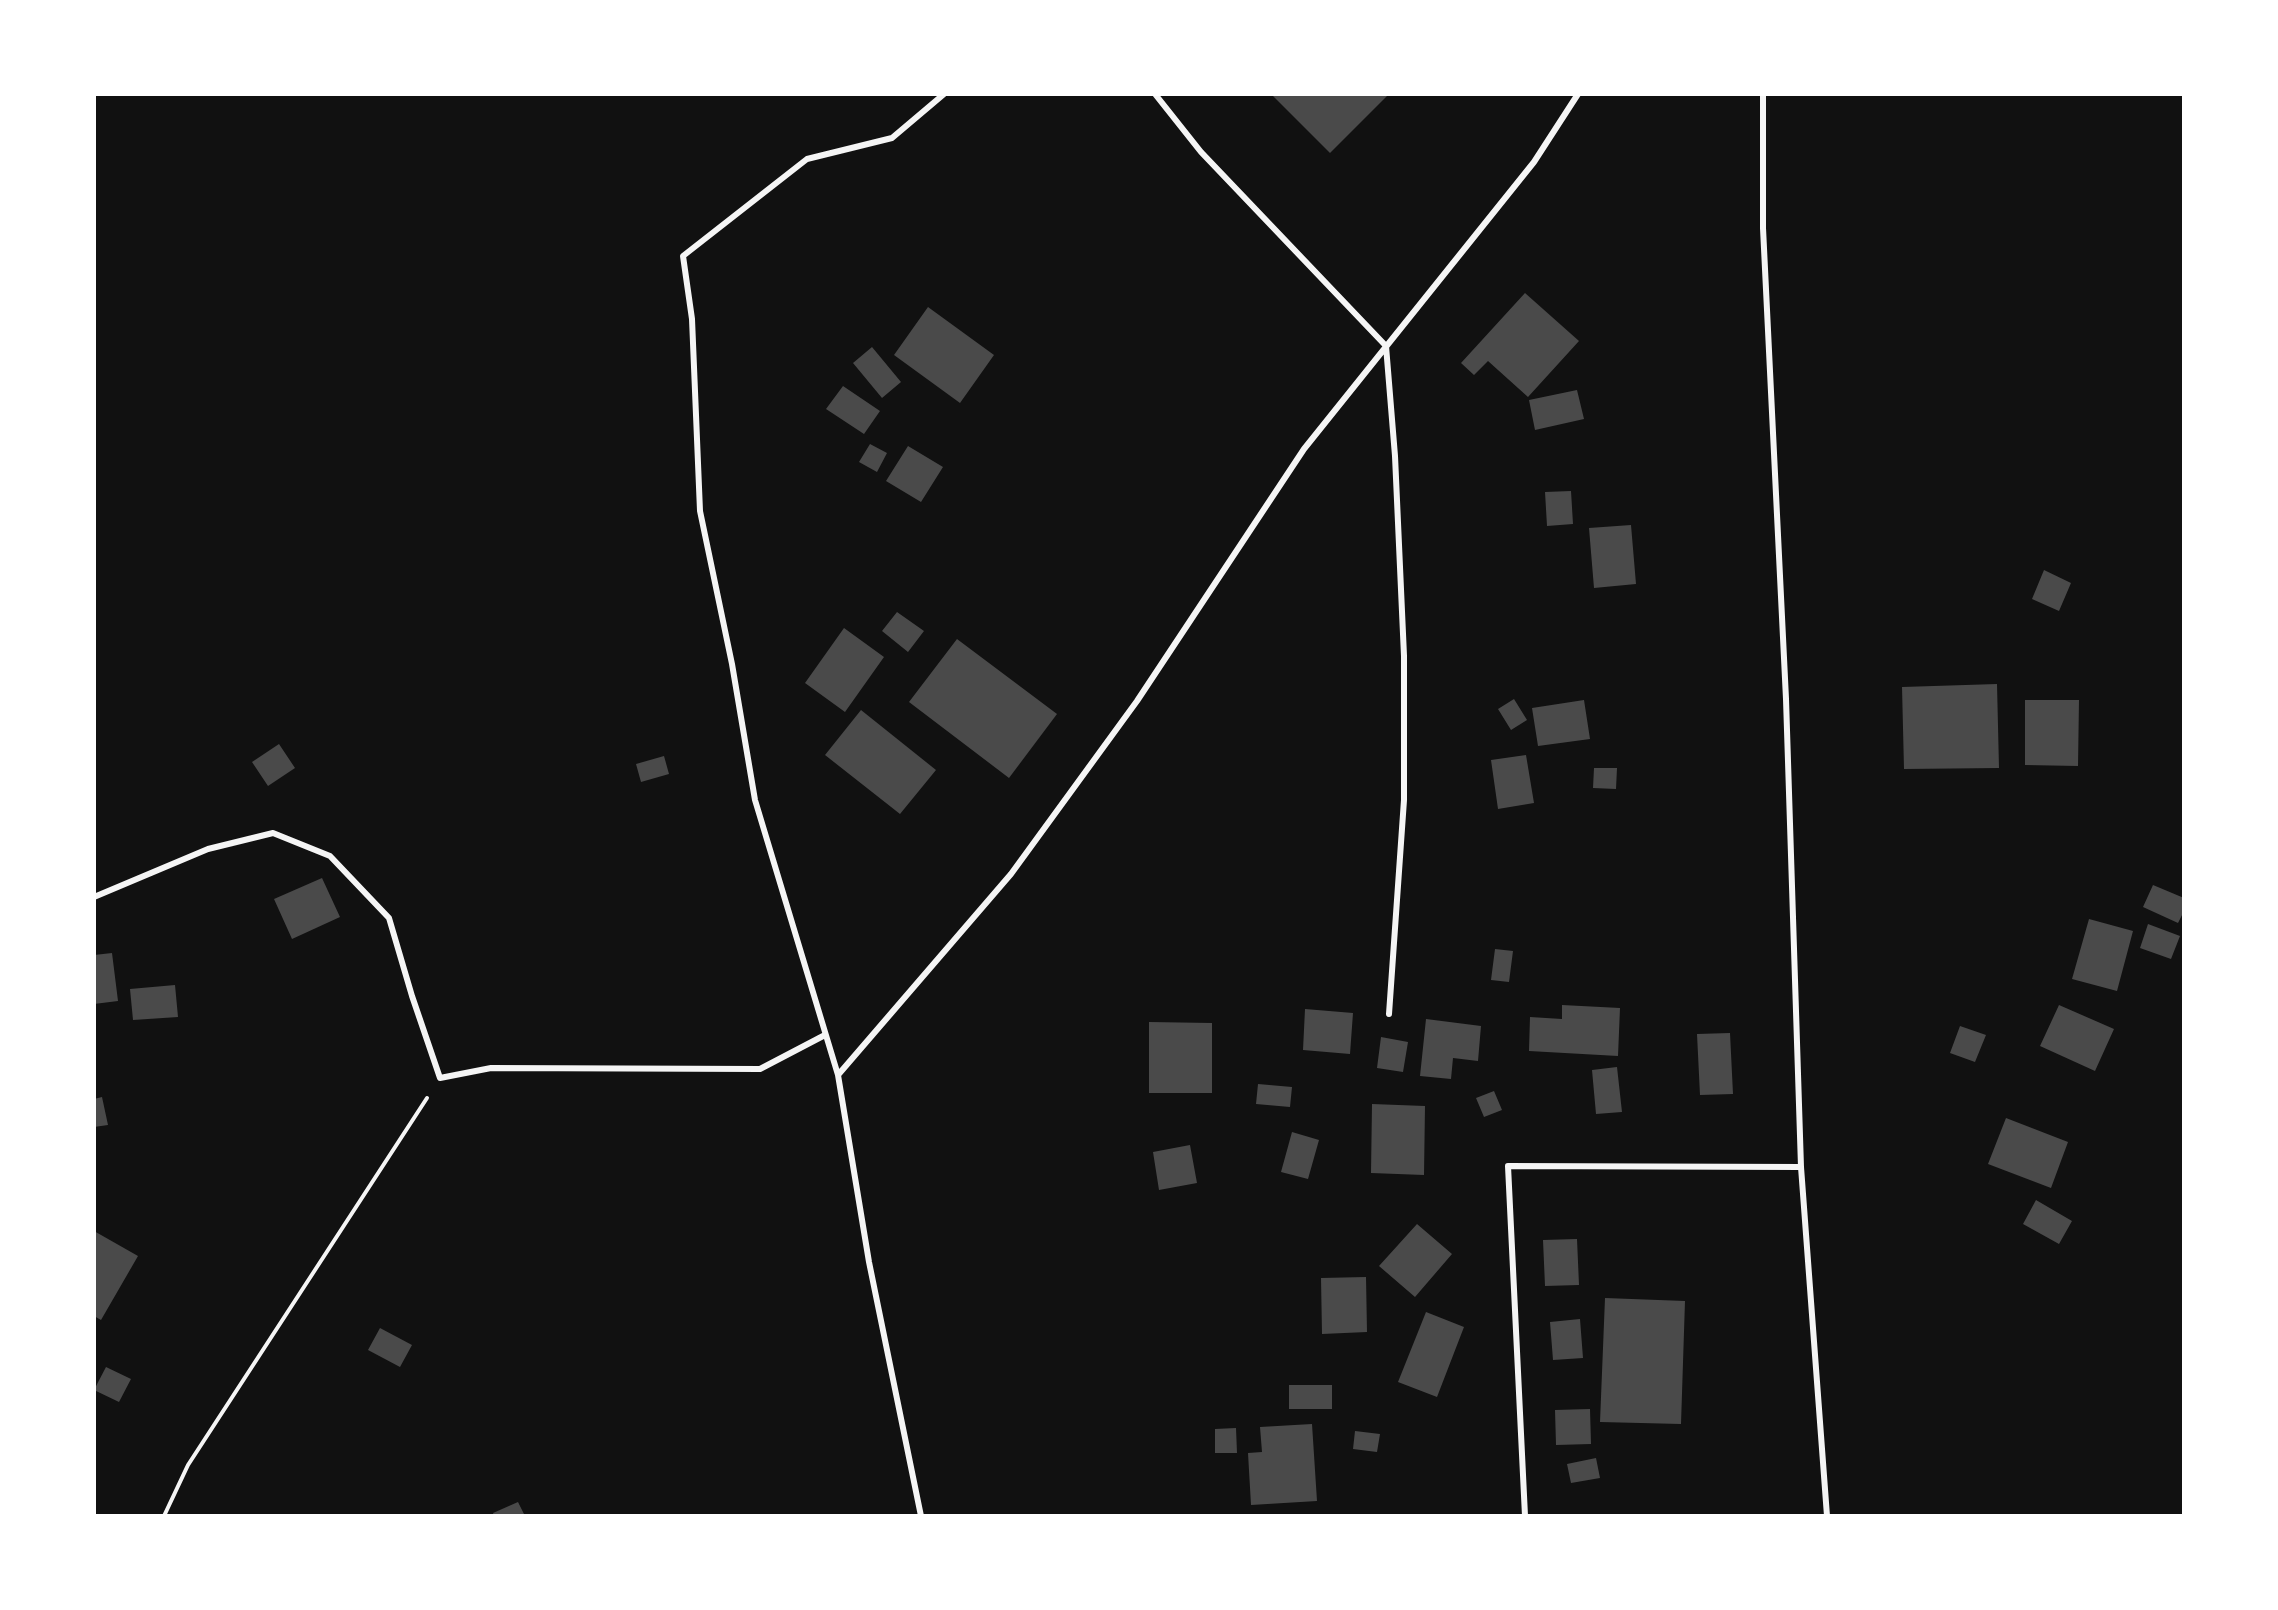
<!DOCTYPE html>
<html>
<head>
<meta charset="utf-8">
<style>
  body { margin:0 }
  #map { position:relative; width:2278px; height:1610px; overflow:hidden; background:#111; font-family:Poppins,sans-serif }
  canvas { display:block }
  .frame { position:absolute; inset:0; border:96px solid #fff; pointer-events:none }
</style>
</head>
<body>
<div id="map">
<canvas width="2278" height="1610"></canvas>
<div class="frame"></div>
</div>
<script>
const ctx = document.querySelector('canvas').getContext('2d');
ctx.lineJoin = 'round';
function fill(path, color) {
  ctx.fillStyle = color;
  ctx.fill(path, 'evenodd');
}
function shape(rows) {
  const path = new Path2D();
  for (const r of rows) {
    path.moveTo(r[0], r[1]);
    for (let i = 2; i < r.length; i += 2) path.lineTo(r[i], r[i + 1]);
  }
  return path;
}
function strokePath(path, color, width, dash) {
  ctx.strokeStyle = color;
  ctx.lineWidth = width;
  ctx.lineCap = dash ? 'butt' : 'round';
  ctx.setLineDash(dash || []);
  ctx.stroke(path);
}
const building = shape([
  [1271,94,1389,94,1330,153],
  [1525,293,1579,341,1528,397,1488,361,1474,375,1461,363],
  [928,307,994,355,960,403,894,355],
  [872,347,901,382,882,398,853,363],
  [843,386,880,411,864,434,826,409],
  [1577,390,1584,419,1535,430,1529,400],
  [870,444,887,453,877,472,859,462],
  [908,446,943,467,921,502,886,481],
  [1571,491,1573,524,1547,526,1545,492],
  [1631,525,1636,584,1594,588,1589,528],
  [2044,570,2071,583,2059,611,2032,599],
  [897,612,924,631,908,652,882,631],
  [844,628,884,657,845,712,805,683],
  [957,639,1057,714,1009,778,909,702],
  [1997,684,1999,768,1904,769,1902,687],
  [1514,699,1527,720,1511,730,1498,709],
  [1584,700,1590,739,1538,746,1532,708],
  [2025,700,2079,700,2078,766,2025,765],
  [861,710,936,770,900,814,825,755],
  [279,744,295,768,268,786,252,762],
  [1526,755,1534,803,1498,809,1491,760],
  [664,756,669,774,641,782,636,764],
  [1594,768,1617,768,1616,789,1593,788],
  [322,878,340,917,292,939,274,899],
  [2153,885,2184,898,2184,911,2178,923,2143,907],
  [2089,919,2133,931,2117,991,2072,979],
  [2148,924,2180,936,2171,959,2140,948],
  [1495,949,1513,951,1509,982,1491,980],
  [112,953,118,1001,94,1004,94,955],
  [175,985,178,1017,133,1020,130,989],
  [1562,1005,1620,1008,1618,1056,1529,1051,1530,1017,1562,1019],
  [2059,1005,2114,1029,2095,1071,2040,1046],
  [1305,1009,1353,1013,1350,1054,1303,1050],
  [1426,1019,1481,1026,1478,1061,1453,1058,1451,1079,1420,1076],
  [1149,1022,1212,1023,1212,1093,1149,1093],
  [1960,1026,1986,1035,1975,1062,1950,1053],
  [1730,1033,1733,1094,1700,1095,1697,1034],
  [1381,1037,1408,1042,1403,1072,1377,1068],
  [1617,1067,1622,1112,1596,1114,1592,1070],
  [1258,1084,1292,1087,1290,1107,1256,1104],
  [1494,1091,1502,1110,1484,1117,1476,1098],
  [102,1097,108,1125,94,1127,94,1099],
  [1372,1104,1425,1106,1424,1175,1371,1173],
  [2006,1118,2068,1142,2051,1188,1988,1164],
  [1292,1132,1319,1140,1308,1179,1281,1172],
  [1190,1145,1197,1183,1159,1190,1153,1152],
  [2036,1200,2072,1221,2059,1244,2023,1224],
  [1417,1224,1452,1254,1415,1297,1379,1266],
  [94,1231,138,1256,101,1320,94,1316],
  [1577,1239,1579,1285,1545,1286,1543,1240],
  [1366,1277,1367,1332,1322,1334,1321,1278],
  [1605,1298,1685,1301,1681,1424,1600,1422],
  [1426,1312,1464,1327,1437,1397,1398,1382],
  [1580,1319,1583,1358,1553,1360,1550,1322],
  [380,1328,412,1345,400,1367,368,1350],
  [106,1367,131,1379,119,1402,94,1390],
  [1289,1385,1332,1385,1332,1409,1289,1409],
  [1590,1409,1591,1444,1556,1445,1555,1410],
  [1312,1424,1317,1501,1251,1505,1248,1453,1262,1452,1260,1427],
  [1236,1428,1237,1453,1215,1453,1215,1429],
  [1355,1431,1380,1434,1377,1452,1353,1449],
  [1596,1458,1600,1478,1571,1483,1567,1464],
  [518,1502,525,1516,494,1516,493,1513]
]);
const path = shape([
  [164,1516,188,1465,427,1098]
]);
const minor = shape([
  [1155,94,1201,152,1386,346,1395,456,1404,656,1404,800,1389,1014],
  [1763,94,1763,228,1786,699,1801,1167,1827,1516],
  [94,897,208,849,273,833,330,856,389,918,412,996,440,1078,491,1068,760,1069,825,1035],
  [838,1075,755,800,732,664,700,511,692,319,683,256,807,159,892,138,944,94],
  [921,1516,869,1262,838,1075,1011,874,1137,701,1304,449,1534,162,1578,94],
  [1525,1516,1508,1166,1801,1167]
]);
fill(building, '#4a4a4a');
strokePath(path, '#f5f5f5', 4);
strokePath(minor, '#f5f5f5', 6);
</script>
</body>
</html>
